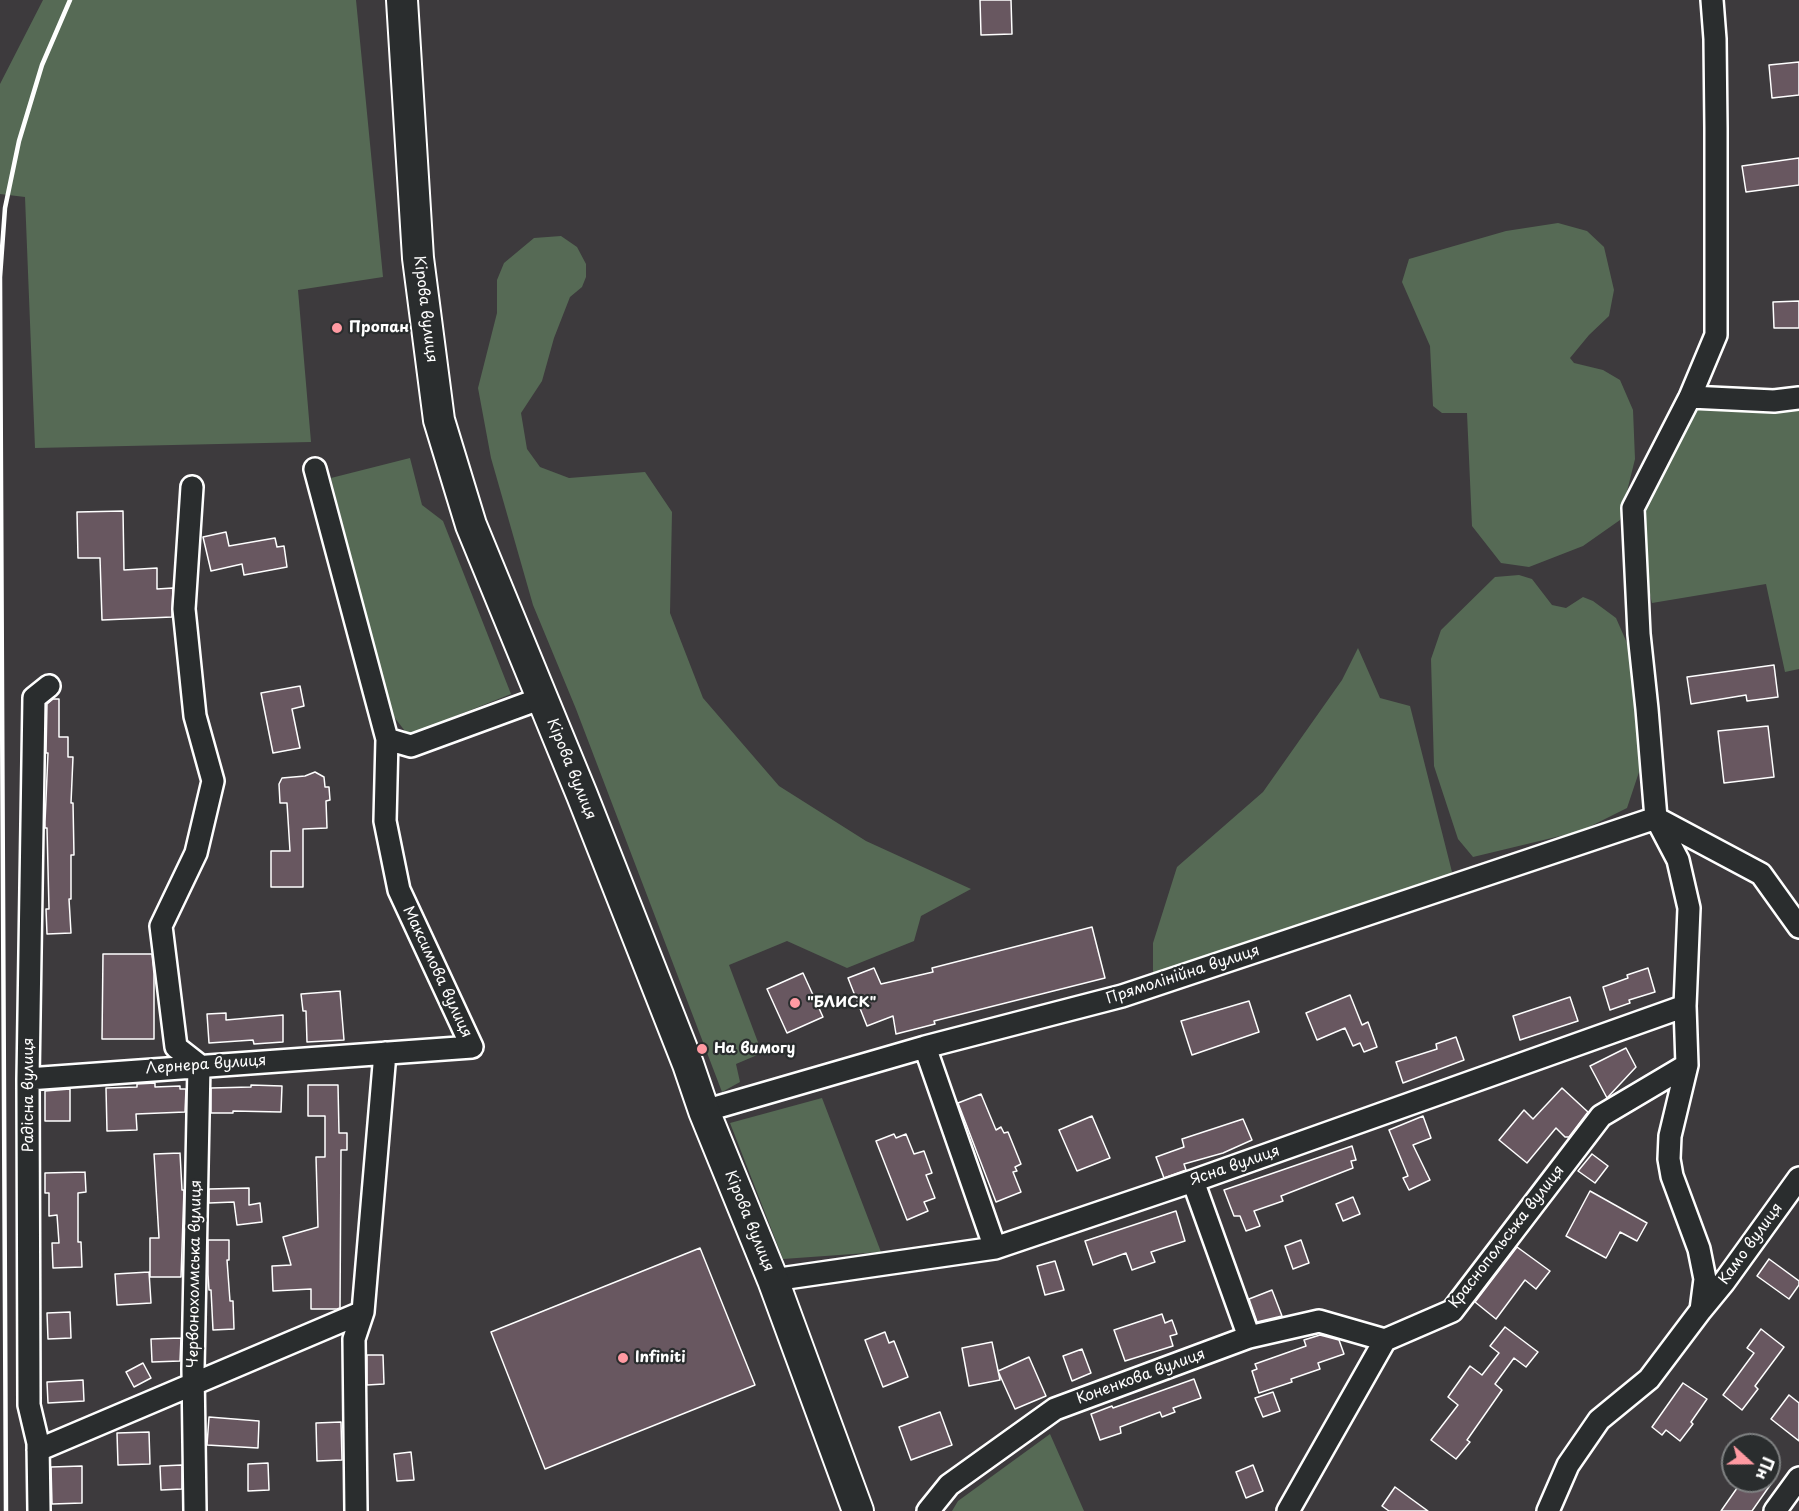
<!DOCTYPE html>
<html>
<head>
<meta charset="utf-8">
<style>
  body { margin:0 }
  #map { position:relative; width:1799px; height:1511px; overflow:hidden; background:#3d3a3d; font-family:"Playpen Sans",sans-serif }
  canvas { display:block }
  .north { position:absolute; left:1721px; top:1433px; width:60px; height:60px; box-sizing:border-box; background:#2a2d2e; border:2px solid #7f8182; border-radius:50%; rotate:111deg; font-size:16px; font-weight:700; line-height:24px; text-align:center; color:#fff }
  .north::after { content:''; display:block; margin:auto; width:21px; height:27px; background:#ff9aa2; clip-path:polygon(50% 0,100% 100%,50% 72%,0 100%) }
</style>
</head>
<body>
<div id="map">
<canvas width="1799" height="1511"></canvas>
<div class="north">Пн</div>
</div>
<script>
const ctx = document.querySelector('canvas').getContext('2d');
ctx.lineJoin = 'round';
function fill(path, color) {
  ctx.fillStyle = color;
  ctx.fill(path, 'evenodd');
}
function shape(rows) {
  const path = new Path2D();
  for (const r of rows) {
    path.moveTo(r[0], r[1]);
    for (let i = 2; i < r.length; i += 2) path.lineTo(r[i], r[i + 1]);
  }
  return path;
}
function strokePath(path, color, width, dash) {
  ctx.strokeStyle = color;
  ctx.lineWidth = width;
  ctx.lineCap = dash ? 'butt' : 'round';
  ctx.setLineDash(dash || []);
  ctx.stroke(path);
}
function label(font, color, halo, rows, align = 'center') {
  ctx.font = font + ' "Playpen Sans",sans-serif';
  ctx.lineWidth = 4.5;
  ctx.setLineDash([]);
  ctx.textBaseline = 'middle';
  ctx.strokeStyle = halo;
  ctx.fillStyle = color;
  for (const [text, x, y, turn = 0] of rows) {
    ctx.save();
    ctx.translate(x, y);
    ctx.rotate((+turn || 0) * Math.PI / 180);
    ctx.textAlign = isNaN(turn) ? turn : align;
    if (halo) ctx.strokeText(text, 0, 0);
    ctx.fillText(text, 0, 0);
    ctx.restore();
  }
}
const green = shape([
  [43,0,356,0,383,277,298,290,311,442,35,448,25,197,0,194,0,84],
  [1558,223,1587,231,1604,247,1614,290,1609,316,1589,335,1570,358,1574,363,1603,370,1620,380,1633,410,1635,459,1620,520,1583,546,1529,567,1501,563,1472,526,1467,413,1442,413,1433,406,1430,346,1402,282,1409,259,1506,231],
  [561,236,577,247,586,264,586,277,582,287,570,297,554,338,542,381,521,413,527,449,540,467,569,478,645,472,672,512,670,613,703,698,779,786,866,841,971,889,921,916,914,941,847,968,787,941,729,965,762,1053,736,1064,740,1082,722,1092,576,709,533,605,491,458,478,388,497,313,497,280,504,263,534,238],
  [1697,406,1775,412,1799,407,1799,669,1785,672,1766,584,1652,603,1647,583,1643,509],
  [410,458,422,505,443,521,511,694,408,735,391,713,331,478],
  [1519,575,1532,579,1552,605,1566,608,1583,597,1593,601,1616,618,1634,659,1647,748,1627,808,1581,831,1473,857,1458,839,1434,766,1431,659,1441,630,1495,577],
  [1358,648,1380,698,1410,706,1452,872,1441,883,1153,979,1153,943,1177,867,1263,792,1342,680],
  [822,1098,881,1252,783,1259,730,1123],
  [1050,1434,1084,1511,952,1511,958,1501]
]);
const building = shape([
  [980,0,1011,0,1012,34,981,35,980,0],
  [1799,62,1799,95,1772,98,1769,65,1799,62],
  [1799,158,1799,185,1746,192,1742,166,1799,158],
  [1799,301,1799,328,1774,328,1773,302,1799,301],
  [123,511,124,570,157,568,157,589,173,588,172,617,102,620,100,558,78,558,77,512,123,511],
  [226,532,229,546,275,538,277,547,284,546,287,567,244,575,242,564,211,571,203,537,226,532],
  [1774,665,1778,697,1747,701,1746,695,1691,704,1687,677,1774,665],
  [300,686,304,706,292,709,300,748,273,753,261,693,300,686],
  [53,699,59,699,59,737,68,737,68,757,73,757,71,803,73,803,74,855,71,855,71,899,69,899,71,933,47,934,46,909,49,909,47,828,45,828,45,822,48,753,46,753,47,704,53,699],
  [1768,726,1774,777,1724,783,1718,731,1768,726],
  [315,772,324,777,325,787,329,787,330,800,326,801,327,828,303,829,303,887,271,887,271,851,290,851,287,803,280,803,279,784,282,778,305,776,315,772],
  [1092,927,1105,978,934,1021,935,1024,896,1034,893,1016,867,1026,848,978,874,968,881,984,933,972,932,968,1092,927],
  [103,954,152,954,154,974,154,1039,102,1039,103,954],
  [1648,968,1655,992,1629,1000,1630,1003,1610,1010,1603,987,1628,978,1627,975,1648,968],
  [803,973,823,1017,787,1033,767,989,803,973],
  [340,991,344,1040,307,1042,306,1011,303,1011,301,994,340,991],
  [1350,995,1362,1025,1368,1022,1377,1047,1364,1052,1360,1043,1353,1046,1345,1028,1317,1040,1306,1013,1350,995],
  [1570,997,1578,1021,1520,1040,1513,1016,1570,997],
  [1249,1001,1259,1032,1192,1055,1181,1021,1249,1001],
  [226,1013,226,1020,283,1015,283,1042,254,1044,253,1040,209,1043,207,1014,226,1013],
  [1456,1037,1464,1060,1403,1083,1396,1062,1437,1049,1436,1044,1456,1037],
  [1626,1048,1636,1067,1607,1098,1590,1066,1626,1048],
  [155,1083,155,1087,180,1086,180,1089,186,1089,185,1112,136,1114,137,1130,107,1131,106,1088,137,1087,137,1084,155,1083],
  [251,1085,282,1086,281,1112,233,1111,233,1113,211,1113,211,1088,251,1087,251,1085],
  [308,1085,338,1085,339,1133,347,1133,347,1150,341,1150,340,1308,337,1309,311,1309,311,1289,273,1291,272,1266,291,1265,283,1237,318,1227,316,1157,325,1157,325,1116,308,1116,308,1085],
  [1562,1088,1588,1112,1569,1137,1565,1137,1556,1128,1527,1163,1499,1140,1524,1110,1533,1119,1562,1088],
  [70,1089,70,1121,45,1121,45,1091,70,1089],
  [981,1094,996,1130,1001,1127,1004,1133,1008,1132,1021,1164,1015,1167,1017,1171,1013,1172,1021,1192,996,1202,958,1103,981,1094],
  [1092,1116,1110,1158,1077,1171,1059,1130,1092,1116],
  [1423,1116,1431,1138,1413,1145,1430,1180,1409,1190,1403,1178,1408,1176,1389,1130,1423,1116],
  [1243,1119,1252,1140,1223,1153,1184,1164,1186,1170,1164,1178,1156,1157,1184,1147,1182,1139,1243,1119],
  [894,1134,896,1138,906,1134,914,1154,924,1151,932,1173,926,1175,935,1198,924,1202,928,1211,907,1220,876,1141,894,1134],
  [1352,1146,1356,1160,1351,1161,1353,1168,1281,1196,1283,1201,1254,1211,1260,1226,1246,1231,1240,1216,1234,1216,1224,1190,1352,1146],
  [180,1153,182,1190,184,1190,181,1277,150,1277,150,1238,159,1238,154,1154,180,1153],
  [1592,1154,1608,1166,1595,1183,1578,1171,1592,1154],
  [85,1172,86,1192,78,1193,78,1242,81,1242,82,1267,53,1268,52,1243,59,1243,57,1215,49,1216,49,1193,45,1193,45,1173,85,1172],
  [249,1188,249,1205,260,1203,262,1222,237,1225,234,1202,209,1203,209,1189,249,1188],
  [1590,1191,1647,1223,1637,1241,1620,1232,1606,1258,1566,1236,1590,1191],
  [1353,1197,1360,1214,1343,1221,1336,1204,1353,1197],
  [1176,1211,1185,1241,1151,1252,1155,1262,1132,1270,1126,1253,1093,1265,1085,1241,1176,1211],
  [208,1240,229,1240,229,1260,227,1260,230,1301,233,1301,234,1329,213,1330,211,1290,209,1290,208,1274,208,1240],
  [1301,1240,1309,1263,1293,1269,1285,1246,1301,1240],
  [1517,1247,1550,1271,1536,1289,1525,1280,1496,1319,1475,1302,1517,1247],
  [700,1248,755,1385,545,1469,491,1332,700,1248],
  [1769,1259,1799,1281,1799,1285,1789,1299,1757,1276,1769,1259],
  [1055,1261,1064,1290,1045,1295,1037,1266,1055,1261],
  [149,1272,151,1303,117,1305,115,1274,149,1272],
  [1272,1290,1282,1316,1257,1322,1249,1299,1272,1290],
  [70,1312,71,1338,48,1339,47,1313,70,1312],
  [1162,1314,1165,1323,1172,1320,1177,1334,1170,1336,1173,1346,1125,1361,1114,1330,1162,1314],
  [1505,1327,1538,1352,1526,1367,1514,1358,1495,1384,1502,1390,1467,1440,1470,1442,1456,1459,1431,1440,1458,1405,1448,1397,1470,1366,1482,1375,1499,1353,1490,1346,1505,1327],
  [1761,1329,1784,1347,1755,1386,1758,1389,1742,1410,1723,1395,1754,1353,1747,1348,1761,1329],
  [885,1332,889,1343,894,1341,908,1377,883,1387,865,1340,885,1332],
  [1320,1335,1339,1340,1344,1354,1318,1363,1320,1369,1291,1379,1292,1382,1259,1393,1252,1371,1257,1369,1255,1364,1306,1346,1304,1340,1320,1335],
  [181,1338,180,1361,152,1362,151,1339,181,1338],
  [992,1342,1000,1380,969,1386,962,1348,992,1342],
  [1082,1349,1091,1373,1072,1381,1063,1356,1082,1349],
  [367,1355,383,1355,384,1384,367,1385,367,1355],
  [1029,1357,1046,1396,1015,1409,998,1371,1029,1357],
  [143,1363,151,1378,134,1387,126,1372,143,1363],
  [1194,1379,1201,1398,1173,1408,1175,1412,1162,1417,1160,1412,1120,1427,1121,1433,1100,1440,1091,1414,1112,1406,1113,1408,1194,1379],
  [83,1380,84,1401,48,1403,47,1382,83,1380],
  [1683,1383,1707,1399,1691,1422,1693,1424,1680,1441,1666,1430,1662,1435,1652,1427,1683,1383],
  [1273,1392,1280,1411,1263,1417,1255,1398,1273,1392],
  [1789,1395,1799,1403,1799,1441,1771,1419,1789,1395],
  [940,1412,952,1445,911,1460,899,1427,940,1412],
  [209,1417,259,1421,258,1448,207,1445,209,1417],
  [341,1422,342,1460,317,1461,316,1423,341,1422],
  [149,1432,150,1464,118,1465,117,1433,149,1432],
  [411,1452,414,1480,397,1481,394,1454,411,1452],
  [268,1463,269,1490,248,1491,248,1464,268,1463],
  [182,1465,182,1489,161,1490,160,1466,182,1465],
  [1253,1465,1263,1491,1246,1498,1236,1472,1253,1465],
  [82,1466,82,1503,52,1504,51,1467,82,1466],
  [1742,1481,1773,1481,1752,1511,1721,1511,1742,1481],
  [1395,1487,1428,1511,1389,1511,1382,1506,1395,1487]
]);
const street = shape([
  [1690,397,1774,401,1799,398],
  [192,487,184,609,195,716,213,781,196,853,161,926,176,1047,199,1065,193,1369,195,1511],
  [387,739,411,746,542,698],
  [1656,818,1761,874,1799,927],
  [925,1047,995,1248],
  [28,1079,472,1047,399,890,385,821,387,739,315,469],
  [704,1111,925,1047,1122,996,1656,818],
  [1193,1181,1249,1337],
  [773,1280,995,1248,1193,1181,1685,1006],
  [1701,1310,1724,1282,1799,1178],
  [38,1450,363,1312],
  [39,1511,38,1443,29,1405,28,1079,34,698,49,686],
  [356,1511,354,1339,363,1312,385,1053],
  [928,1511,949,1485,1055,1409,1249,1337,1319,1321,1385,1340],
  [1288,1511,1385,1340,1452,1311,1601,1116,1687,1065],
  [1548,1511,1568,1465,1599,1420,1649,1379,1701,1310,1705,1279,1699,1249,1672,1176,1669,1159,1670,1136,1687,1065,1685,1006,1689,908,1678,860,1656,818,1647,709,1639,634,1633,508,1690,397,1716,335,1716,128,1715,39,1712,0],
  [1775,1511,1799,1478]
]);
const secondary = shape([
  [402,0,418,258,439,420,471,525,582,795,688,1064,704,1111,773,1280,858,1511]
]);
const rail = shape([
  [6,1511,0,277,5,208,19,141,42,65,70,0]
]);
const markers = [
  [337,328,6,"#ff9aa2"],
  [795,1003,6,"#ff9aa2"],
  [702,1049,6,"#ff9aa2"],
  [623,1358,6,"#ff9aa2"]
];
const streetNames = [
  ["Кірова вулиця",425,309,83],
  ["Кірова вулиця",571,769,68],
  ["Максимова вулиця",437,972,65],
  ["Прямолінійна вулиця",1183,975,-18],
  ["Лернера вулиця",206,1065,-4],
  ["Радісна вулиця",29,1095,-90],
  ["Ясна вулиця",1235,1166,-19],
  ["Кірова вулиця",749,1221,68],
  ["Краснопольська вулиця",1507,1237,-52],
  ["Камо вулиця",1751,1244,-54],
  ["Червонохолмська вулиця",195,1274,-89],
  ["Коненкова вулиця",1141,1377,-20]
];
const poiNames = [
  ["Пропан",349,328],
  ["\"БЛИСК\"",807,1003],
  ["На вимогу",714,1049],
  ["Infiniti",635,1358]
];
fill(green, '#566a55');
fill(building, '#685760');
strokePath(building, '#fff', 1.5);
strokePath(street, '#fff', 26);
strokePath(secondary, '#fff', 34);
strokePath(street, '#2a2d2e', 21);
strokePath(secondary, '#2a2d2e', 30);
strokePath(rail, '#fff', 4.5);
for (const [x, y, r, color] of markers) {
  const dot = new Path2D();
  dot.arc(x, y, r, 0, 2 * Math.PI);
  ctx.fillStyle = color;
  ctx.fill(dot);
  strokePath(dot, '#2a2d2e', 2);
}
label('15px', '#fff', '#2a2d2e', streetNames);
label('bold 15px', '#fff', '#2a2d2e', poiNames, 'left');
</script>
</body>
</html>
